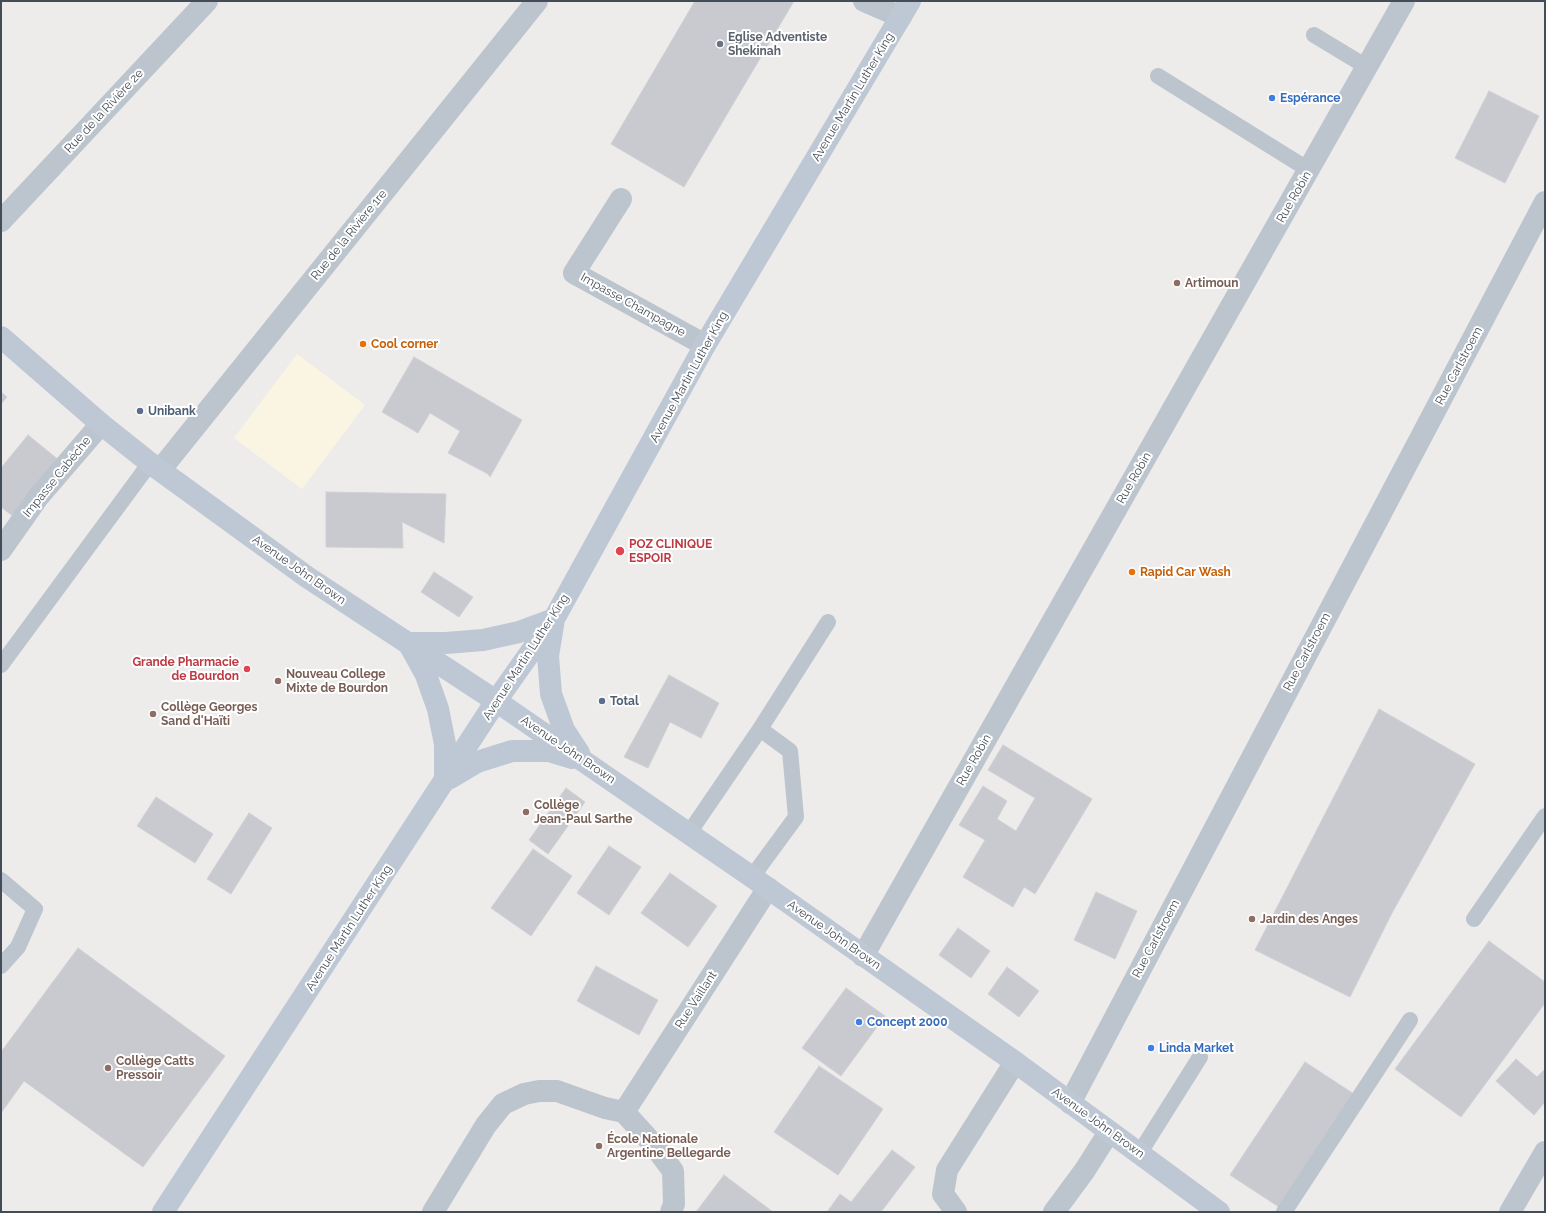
<!DOCTYPE html>
<html>
<head>
<meta charset="utf-8">
<style>
  body { margin:0 }
  #map { position:relative; width:1546px; height:1213px; overflow:hidden; background:#eeebeb; font-family:Raleway,sans-serif }
  canvas { display:block }
  .frame { position:absolute; inset:0; border:2px solid #444d57; pointer-events:none }
</style>
</head>
<body>
<div id="map">
<canvas width="1546" height="1213"></canvas>
<div class="frame"></div>
</div>
<script>
const ctx = document.querySelector('canvas').getContext('2d');
ctx.lineJoin = 'round';
function fill(path, color) {
  ctx.fillStyle = color;
  ctx.fill(path, 'evenodd');
}
function shape(rows) {
  const path = new Path2D();
  for (const r of rows) {
    path.moveTo(r[0], r[1]);
    for (let i = 2; i < r.length; i += 2) path.lineTo(r[i], r[i + 1]);
  }
  return path;
}
function strokePath(path, color, width, dash) {
  ctx.strokeStyle = color;
  ctx.lineWidth = width;
  ctx.lineCap = dash ? 'butt' : 'round';
  ctx.setLineDash(dash || []);
  ctx.stroke(path);
}
function label(font, color, halo, rows, align = 'center') {
  ctx.font = font + ' Raleway,sans-serif';
  ctx.lineWidth = 4;
  ctx.setLineDash([]);
  ctx.textBaseline = 'middle';
  ctx.strokeStyle = halo;
  ctx.fillStyle = color;
  for (const [text, x, y, turn = 0] of rows) {
    ctx.save();
    ctx.translate(x, y);
    ctx.rotate((+turn || 0) * Math.PI / 180);
    ctx.textAlign = isNaN(turn) ? turn : align;
    if (halo) ctx.strokeText(text, 0, 0);
    ctx.fillText(text, 0, 0);
    ctx.restore();
  }
}
const commercial = shape([
  [297,354,365,405,302,489,234,438]
]);
const building = shape([
  [695,1,794,1,684,187,611,144,695,1],
  [1489,91,1539,116,1505,183,1455,158,1489,91],
  [414,357,522,420,490,477,488,474,448,453,460,431,430,413,418,433,382,412,414,357],
  [1,392,7,397,1,404,1,392],
  [28,435,60,461,14,517,1,507,1,468,28,435],
  [326,492,446,494,444,543,402,522,403,548,326,547,326,492],
  [434,572,473,597,459,617,421,592,434,572],
  [669,675,719,703,701,738,670,722,648,768,624,757,669,675],
  [1379,709,1475,764,1392,913,1350,997,1255,950,1379,709],
  [1003,745,1092,799,1035,894,1024,887,1013,907,963,877,985,840,959,825,983,786,1007,801,997,819,1016,831,1035,798,988,770,1003,745],
  [566,788,585,802,548,854,529,840,566,788],
  [156,797,213,834,195,863,137,826,156,797],
  [249,813,272,828,231,894,207,879,249,813],
  [609,846,641,867,609,915,577,893,609,846],
  [533,849,572,876,531,936,491,908,533,849],
  [670,873,717,906,688,947,641,913,670,873],
  [1096,892,1137,911,1115,959,1074,940,1096,892],
  [958,928,990,951,971,978,939,955,958,928],
  [1489,941,1545,982,1545,1003,1461,1117,1395,1069,1489,941],
  [78,948,225,1056,143,1167,24,1081,1,1113,1,1052,78,948],
  [596,966,658,1000,639,1035,577,1001,596,966],
  [1007,967,1039,991,1019,1017,988,994,1007,967],
  [846,988,885,1016,841,1076,802,1048,846,988],
  [1516,1059,1537,1077,1545,1069,1545,1102,1534,1115,1496,1081,1516,1059],
  [1305,1062,1354,1094,1279,1207,1230,1175,1305,1062],
  [819,1066,883,1109,838,1175,774,1132,819,1066],
  [892,1150,915,1167,881,1212,827,1212,840,1194,851,1202,892,1150],
  [724,1175,773,1212,696,1212,724,1175]
]);
const lane = shape([
  [1314,35,1367,67],
  [1158,76,1309,170],
  [1,665,150,463],
  [689,833,760,729,828,622],
  [752,877,796,817,790,751,760,729],
  [1,880,35,909,18,947,1,966],
  [1474,919,1545,816],
  [1139,1154,1200,1057],
  [1284,1212,1410,1020]
]);
const street = shape([
  [864,1,901,17],
  [621,199,574,273,705,345],
  [1,221,207,1],
  [161,469,537,1],
  [1,550,39,496,101,424],
  [863,956,1404,1],
  [1070,1103,1545,202],
  [433,1212,486,1125,503,1104,524,1094,539,1091,557,1091,605,1108,624,1112],
  [671,1212,674,1204,673,1171,653,1144,624,1112,768,888],
  [956,1212,943,1194,947,1170,1015,1062],
  [1054,1212,1085,1170,1109,1132],
  [1510,1212,1545,1152]
]);
const secondary = shape([
  [1,337,101,424,150,463,307,577,496,701,752,877,1015,1062,1219,1212],
  [408,643,446,643,483,640,519,632,554,619,548,656,551,694,564,730,579,753],
  [410,646,426,675,438,709,445,744,445,781],
  [450,778,477,762,512,751,549,751,572,758],
  [163,1212,496,701,554,619,705,345,910,1]
]);
const markers = [
  [720,44,4,"#6b7280"],
  [1272,98,4,"#3f7fe0"],
  [1177,283,4,"#8d6e63"],
  [363,344,4,"#e8710a"],
  [140,411,4,"#5c6f8a"],
  [620,551,5,"#e0444e"],
  [1132,572,4,"#e8710a"],
  [247,669,4,"#e0444e"],
  [278,681,4,"#8d6e63"],
  [602,701,4,"#5c6f8a"],
  [153,714,4,"#8d6e63"],
  [526,812,4,"#8d6e63"],
  [1252,919,4,"#8d6e63"],
  [859,1022,4,"#3f7fe0"],
  [1151,1048,4,"#3f7fe0"],
  [108,1068,4,"#8d6e63"],
  [599,1146,4,"#8d6e63"]
];
const worshipNames = [
  ["Eglise Adventiste",728,37],
  ["Shekinah",728,51]
];
const streetNames = [
  ["Avenue Martin Luther King",853,97,-59],
  ["Rue de la Rivière 2e",104,111,-47],
  ["Rue Robin",1294,197,-60],
  ["Rue de la Rivière 1re",349,235,-51],
  ["Impasse Champagne",633,305,29],
  ["Rue Carlstroem",1459,366,-62],
  ["Avenue Martin Luther King",689,377,-61],
  ["Impasse Cabéche",57,477,-51],
  ["Rue Robin",1134,478,-60],
  ["Avenue John Brown",299,570,35],
  ["Rue Carlstroem",1307,652,-62],
  ["Avenue Martin Luther King",526,657,-57],
  ["Avenue John Brown",568,750,34],
  ["Rue Robin",974,760,-60],
  ["Avenue Martin Luther King",349,928,-57],
  ["Avenue John Brown",834,935,35],
  ["Rue Carlstroem",1156,939,-62],
  ["Rue Vaillant",696,1000,-57],
  ["Avenue John Brown",1098,1123,36]
];
const shopNames = [
  ["Espérance",1280,98],
  ["Concept 2000",867,1022],
  ["Linda Market",1159,1048]
];
const educationNames = [
  ["Artimoun",1185,283],
  ["Nouveau College",286,674],
  ["Mixte de Bourdon",286,688],
  ["Collège Georges",161,707],
  ["Sand d'Haïti",161,721],
  ["Collège",534,805],
  ["Jean-Paul Sarthe",534,819],
  ["Jardin des Anges",1260,919],
  ["Collège Catts",116,1061],
  ["Pressoir",116,1075],
  ["École Nationale",607,1139],
  ["Argentine Bellegarde",607,1153]
];
const foodNames = [
  ["Cool corner",371,344],
  ["Rapid Car Wash",1140,572]
];
const serviceNames = [
  ["Unibank",148,411],
  ["Total",610,701]
];
const healthNames = [
  ["POZ CLINIQUE",629,544],
  ["ESPOIR",629,558],
  ["Grande Pharmacie",239,662,"right"],
  ["de Bourdon",239,676,"right"]
];
fill(commercial, '#faf5e3');
fill(building, '#c8cad0');
strokePath(building, '#cfd1d7', 1);
strokePath(lane, '#bcc5cd', 16);
strokePath(street, '#bcc5cd', 22);
strokePath(secondary, '#bec7d4', 22);
for (const [x, y, r, color] of markers) {
  const dot = new Path2D();
  dot.arc(x, y, r, 0, 2 * Math.PI);
  ctx.fillStyle = color;
  ctx.fill(dot);
  strokePath(dot, '#fff', 1.5);
}
label('bold 12px', '#5b616d', '#fff', worshipNames, 'left');
label('12px', '#444d57', '#fff', streetNames);
label('bold 12px', '#366cbe', '#fff', shopNames, 'left');
label('bold 12px', '#785e54', '#fff', educationNames, 'left');
label('bold 12px', '#c56008', '#fff', foodNames, 'left');
label('bold 12px', '#4e5e75', '#fff', serviceNames, 'left');
label('bold 12px', '#be3a42', '#fff', healthNames, 'left');
</script>
</body>
</html>
